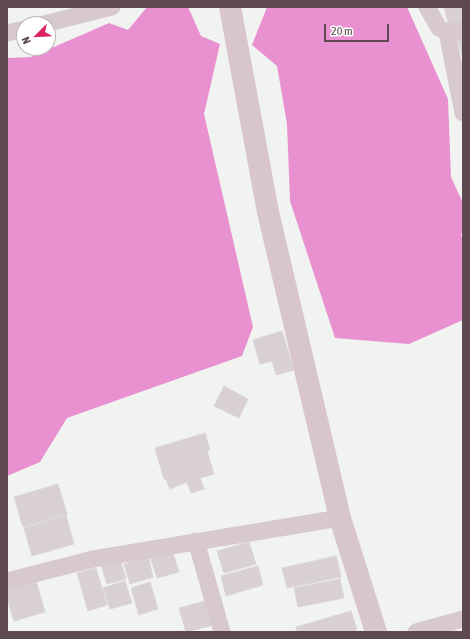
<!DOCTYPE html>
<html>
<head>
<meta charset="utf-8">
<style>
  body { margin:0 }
  #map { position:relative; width:470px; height:639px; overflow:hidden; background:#f1f3f1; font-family:"Asap Condensed",sans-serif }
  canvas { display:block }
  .frame { position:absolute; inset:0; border:8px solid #5e4953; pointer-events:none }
  .north { position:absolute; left:16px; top:16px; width:40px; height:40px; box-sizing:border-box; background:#fff; border:1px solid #bfb6ba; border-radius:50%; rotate:246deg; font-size:11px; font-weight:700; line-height:16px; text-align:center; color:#5e4953 }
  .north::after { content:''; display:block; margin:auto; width:14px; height:18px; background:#dd2165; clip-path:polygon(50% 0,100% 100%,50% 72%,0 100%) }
  .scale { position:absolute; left:324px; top:24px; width:65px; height:18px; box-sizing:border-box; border:2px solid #5e4953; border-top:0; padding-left:5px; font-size:12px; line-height:14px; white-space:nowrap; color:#5e4953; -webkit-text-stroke:3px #fff; paint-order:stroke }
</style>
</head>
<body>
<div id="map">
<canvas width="470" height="639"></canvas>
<div class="frame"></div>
<div class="north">N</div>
<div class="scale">20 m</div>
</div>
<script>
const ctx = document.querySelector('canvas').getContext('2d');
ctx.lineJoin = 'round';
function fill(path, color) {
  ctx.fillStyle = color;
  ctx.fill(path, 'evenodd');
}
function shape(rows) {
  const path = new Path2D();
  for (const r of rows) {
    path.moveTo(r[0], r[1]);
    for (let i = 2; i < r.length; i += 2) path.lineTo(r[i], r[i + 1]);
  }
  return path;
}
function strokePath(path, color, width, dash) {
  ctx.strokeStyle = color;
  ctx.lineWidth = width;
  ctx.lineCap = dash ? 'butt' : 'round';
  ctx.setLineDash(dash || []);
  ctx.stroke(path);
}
const water = shape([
  [147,7,188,7,201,36,220,44,204,114,253,327,242,356,67,418,40,462,7,476,7,58,31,57,109,23,128,30],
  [267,7,407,7,448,99,451,177,463,203,463,230,461,235,463,239,463,320,409,344,335,338,290,201,287,124,277,66,252,45]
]);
const building = shape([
  [444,7,463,7,463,24,449,27,444,7],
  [463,37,463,60,458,39,463,37],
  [282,331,294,370,276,375,272,361,260,364,253,340,282,331],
  [224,386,248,399,239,418,214,406,224,386],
  [205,433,210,450,207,451,214,474,200,478,204,489,191,493,187,482,170,489,166,479,164,479,155,448,205,433],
  [58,484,67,514,23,527,14,497,58,484],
  [66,515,74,544,32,556,24,528,66,515],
  [249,542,256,564,224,573,217,551,249,542],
  [171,547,179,572,157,578,149,553,171,547],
  [148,556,153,577,130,584,124,564,148,556],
  [336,556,341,577,287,588,282,568,336,556],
  [120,559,126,579,107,584,101,565,120,559],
  [258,566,263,585,226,596,221,576,258,566],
  [96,568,107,605,88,611,77,573,96,568],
  [35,577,45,612,14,621,7,598,7,586,35,577],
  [340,579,344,598,298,607,294,588,340,579],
  [125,581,132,603,110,609,103,588,125,581],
  [150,582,158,609,139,615,131,588,150,582],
  [205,601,213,625,186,632,179,608,205,601],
  [351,611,357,630,350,632,297,632,296,627,351,611]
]);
const street = shape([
  [427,7,439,28,447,32,463,30],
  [44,24,112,7],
  [447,32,463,113],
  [7,33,24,29],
  [196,541,222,632],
  [7,581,93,559,340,518],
  [416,632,463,619]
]);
const secondary = shape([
  [230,7,268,212,340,518,376,632]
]);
fill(water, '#e991d0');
fill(building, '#d8d0d3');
strokePath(building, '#dcd5d7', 1);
strokePath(street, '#d8c8cf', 17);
strokePath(secondary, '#d8c5cd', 22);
</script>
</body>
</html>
